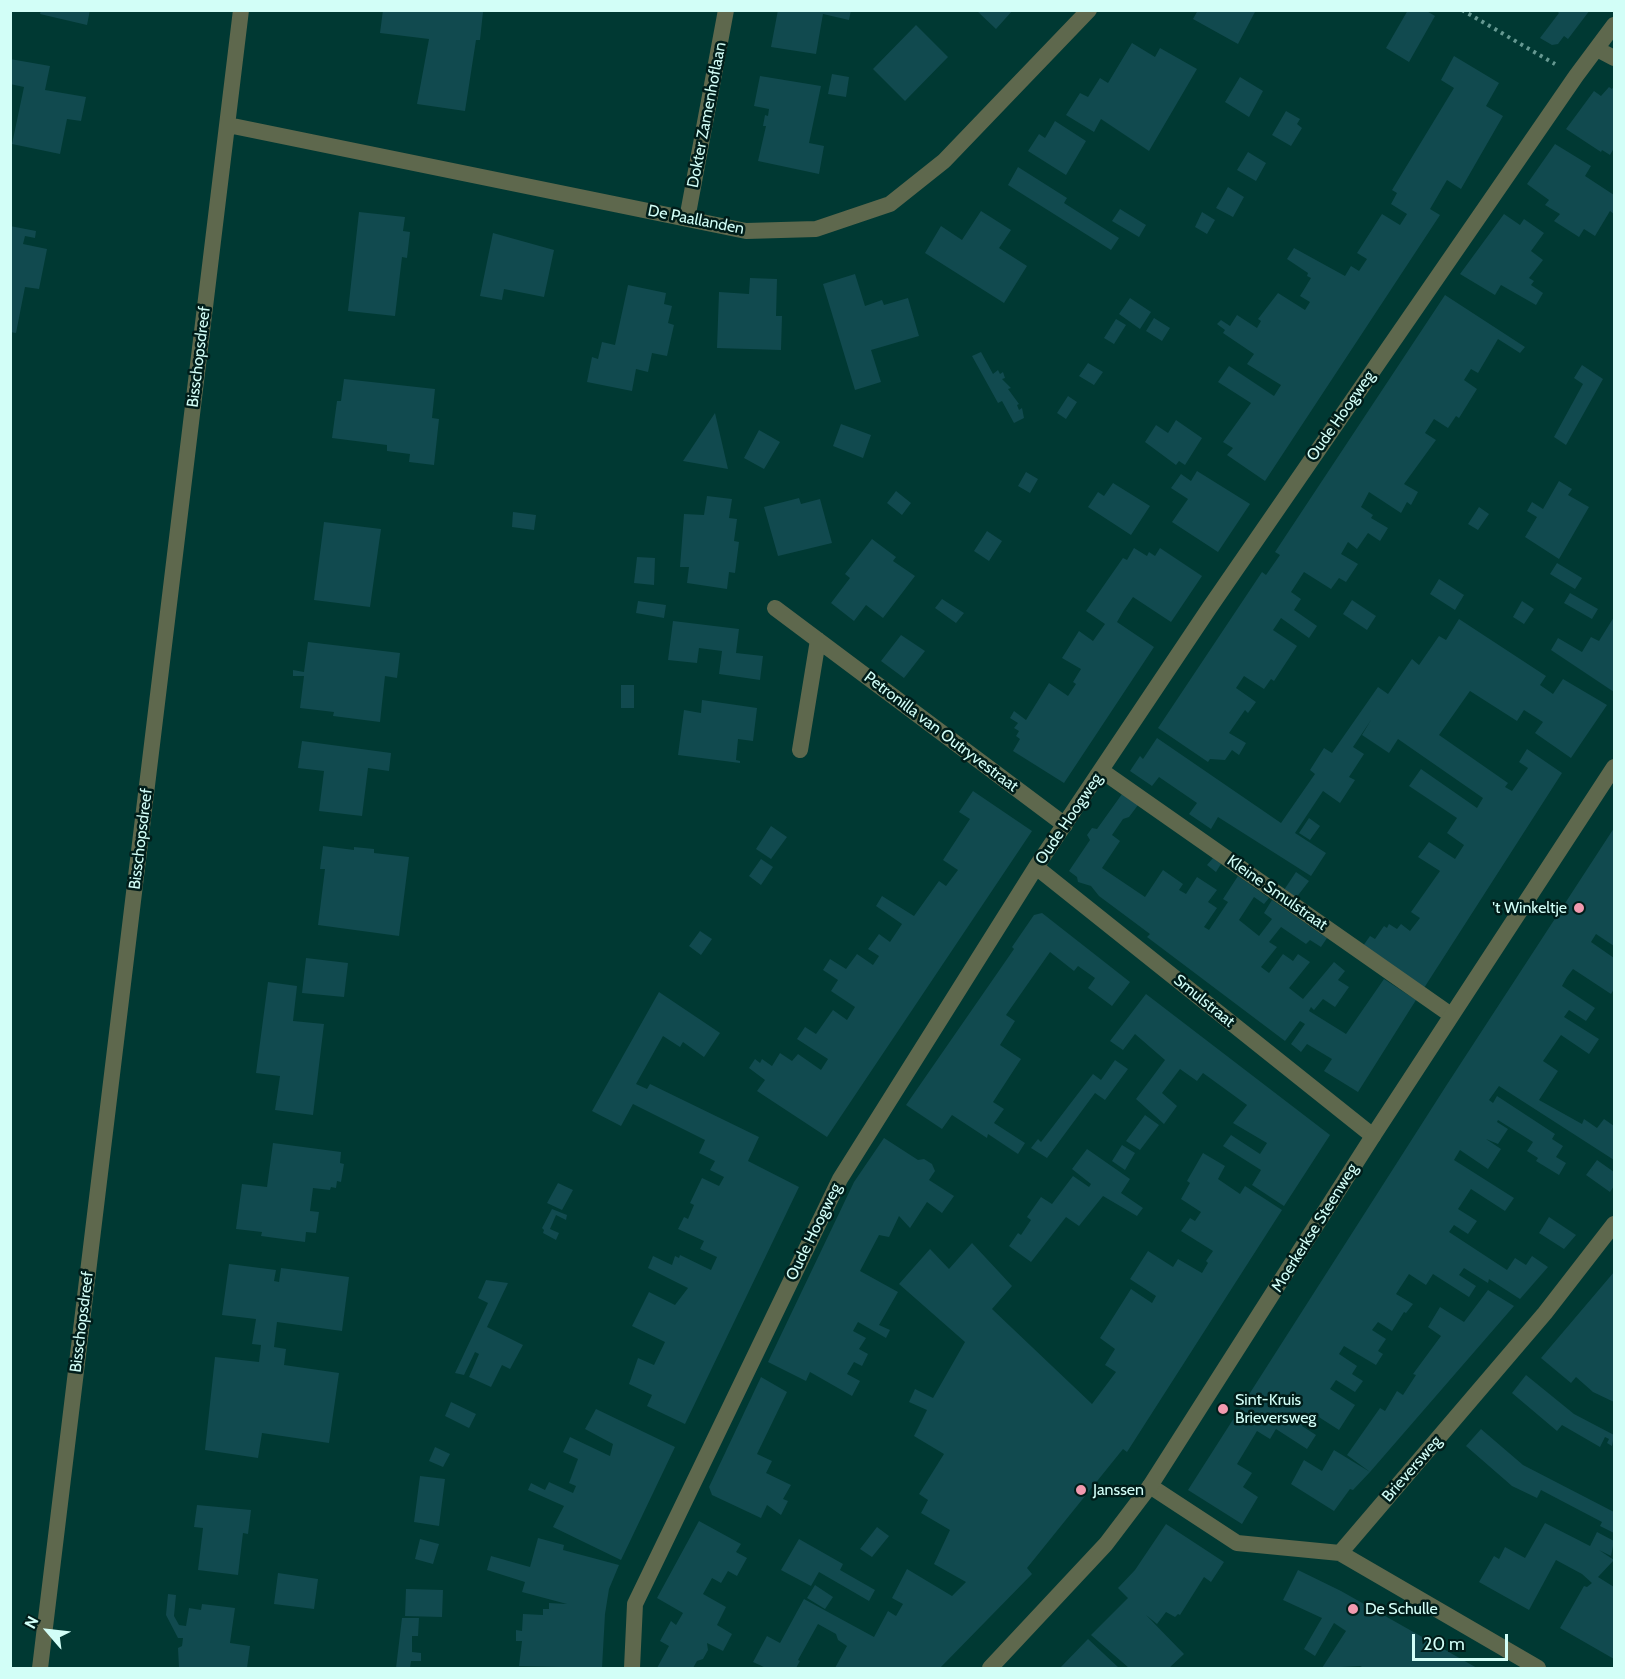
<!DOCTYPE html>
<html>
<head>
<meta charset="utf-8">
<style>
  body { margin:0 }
  #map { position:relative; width:1625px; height:1679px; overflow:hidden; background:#003933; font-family:Cabin,sans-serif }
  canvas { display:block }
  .frame { position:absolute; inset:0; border:12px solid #d2fef7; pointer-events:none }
  .north { position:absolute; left:18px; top:1601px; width:60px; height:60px; -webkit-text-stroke:4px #001d1a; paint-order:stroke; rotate:298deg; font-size:16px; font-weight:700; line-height:24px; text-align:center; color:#d2fef7 }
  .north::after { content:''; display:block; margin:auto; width:21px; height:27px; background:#d2fef7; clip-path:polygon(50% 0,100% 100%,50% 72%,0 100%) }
  .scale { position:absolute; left:1412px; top:1634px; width:96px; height:27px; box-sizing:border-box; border:3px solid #d2fef7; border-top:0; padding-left:8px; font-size:18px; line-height:21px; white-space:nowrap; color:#d2fef7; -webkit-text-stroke:4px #001d1a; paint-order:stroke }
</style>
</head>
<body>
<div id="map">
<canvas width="1625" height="1679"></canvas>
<div class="frame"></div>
<div class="north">N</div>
<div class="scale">20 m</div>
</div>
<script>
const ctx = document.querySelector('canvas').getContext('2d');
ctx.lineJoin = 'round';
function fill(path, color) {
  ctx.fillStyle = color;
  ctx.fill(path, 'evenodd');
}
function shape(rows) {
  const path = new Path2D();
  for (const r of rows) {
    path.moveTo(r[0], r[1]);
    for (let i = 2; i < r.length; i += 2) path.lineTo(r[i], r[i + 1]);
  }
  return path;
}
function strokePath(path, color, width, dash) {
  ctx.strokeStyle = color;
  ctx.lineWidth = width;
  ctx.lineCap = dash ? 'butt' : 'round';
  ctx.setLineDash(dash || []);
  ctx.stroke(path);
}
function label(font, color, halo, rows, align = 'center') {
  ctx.font = font + ' Cabin,sans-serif';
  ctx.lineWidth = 5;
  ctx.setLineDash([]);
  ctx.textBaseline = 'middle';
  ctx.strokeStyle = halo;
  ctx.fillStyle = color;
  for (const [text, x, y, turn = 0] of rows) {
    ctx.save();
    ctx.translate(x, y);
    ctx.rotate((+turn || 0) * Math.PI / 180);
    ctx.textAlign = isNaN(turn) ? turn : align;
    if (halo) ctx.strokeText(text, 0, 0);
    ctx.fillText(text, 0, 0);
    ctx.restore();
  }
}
const building = shape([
  [41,10,90,10,87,25,40,14],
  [383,10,483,12,480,40,476,40,465,111,417,104,429,39,380,33],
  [778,10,851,10,849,20,823,14,816,54,771,47],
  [976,10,1013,10,996,29],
  [1198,10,1256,10,1238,44,1193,19],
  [1408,10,1425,10,1435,16,1409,62,1386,48],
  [1556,10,1590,10,1568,39,1564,36,1558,44,1552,45,1540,38,1559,13],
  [916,25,948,57,905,101,873,69],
  [1132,43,1155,57,1160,48,1197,69,1149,151,1101,119,1094,132,1066,115,1080,93,1088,97,1100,78,1108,83],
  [1454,56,1499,83,1486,106,1503,116,1461,189,1447,180,1430,209,1440,215,1265,481,1227,455,1233,448,1223,442,1251,403,1218,382,1229,366,1274,396,1281,385,1247,364,1254,354,1223,333,1225,330,1217,324,1221,320,1230,326,1237,315,1257,328,1261,321,1258,319,1278,293,1305,310,1310,302,1300,296,1311,278,1307,276,1308,273,1287,259,1294,248,1345,276,1351,266,1359,271,1367,259,1357,253,1382,214,1400,225,1407,214,1391,204,1397,193,1392,190,1454,88,1441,80],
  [10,59,50,66,45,90,86,97,81,121,67,119,60,154,12,144,24,87,10,84],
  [832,74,849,77,846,97,828,94],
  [760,76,821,86,809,143,824,146,819,174,758,161,766,126,763,126,765,115,768,116,769,109,754,106],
  [1240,77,1263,91,1249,117,1225,102],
  [1614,86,1614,148,1610,155,1602,150,1601,152,1566,129,1594,91,1601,96,1609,87,1612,89],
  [1286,111,1300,119,1297,124,1302,128,1291,146,1272,135],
  [1055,121,1086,141,1066,175,1028,151,1039,134,1045,138],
  [1555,144,1591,166,1585,176,1614,195,1614,214,1610,211,1595,236,1584,229,1579,237,1554,221,1560,214,1545,205,1549,200,1527,184],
  [1248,152,1266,163,1256,181,1237,170],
  [1018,167,1067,198,1064,203,1119,238,1111,250,1008,185],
  [1228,187,1244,197,1233,217,1216,208],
  [1120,209,1146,225,1139,237,1112,221],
  [981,211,1011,230,999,248,1027,266,1004,303,925,253,941,226,962,240],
  [359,212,405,217,403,231,410,232,407,258,402,257,395,316,348,311],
  [1202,212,1215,220,1207,234,1195,227],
  [1504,214,1520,225,1524,219,1544,233,1531,251,1543,260,1529,278,1534,281,1531,285,1543,293,1536,305,1501,285,1495,295,1460,274],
  [10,226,36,231,35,238,25,236,23,244,47,249,39,289,25,287,16,333,10,332],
  [493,233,554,250,544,297,504,289,502,300,480,296],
  [855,274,865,306,882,300,884,305,908,298,919,336,871,350,881,382,855,390,823,284],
  [750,278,777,279,776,316,782,316,781,350,717,348,719,292,749,294],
  [628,285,666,293,664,304,672,306,668,323,674,325,667,356,652,353,648,372,636,369,632,391,587,382,592,357,598,359,602,342,615,345],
  [1445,295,1525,347,1520,353,1498,339,1478,373,1471,369,1464,380,1477,389,1459,418,1456,416,1448,428,1434,419,1425,433,1436,440,1404,484,1418,492,1411,505,1407,502,1401,513,1369,492,1361,507,1373,515,1371,518,1388,528,1380,541,1368,533,1357,549,1348,542,1341,554,1358,564,1346,582,1339,578,1331,589,1304,572,1291,592,1301,599,1294,610,1317,626,1309,638,1281,618,1273,630,1297,646,1274,681,1271,679,1264,689,1244,676,1236,688,1256,702,1248,713,1245,710,1229,733,1246,743,1239,755,1232,750,1225,760,1210,759,1208,762,1158,728,1262,572,1266,575,1280,555,1275,552],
  [1130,298,1151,312,1140,329,1119,314],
  [1154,318,1170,328,1162,341,1146,331],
  [1116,319,1126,325,1114,344,1104,338],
  [981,352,993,374,998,370,1000,374,1003,372,1005,378,1002,379,1011,388,1008,389,1019,404,1017,405,1019,410,1022,408,1024,418,1014,423,1002,401,998,403,972,356],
  [1088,363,1103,372,1094,385,1079,376],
  [1582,365,1603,379,1566,445,1554,437,1583,384,1574,378],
  [344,379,435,389,432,418,439,419,434,465,409,462,410,454,387,451,387,445,332,438,337,401,341,401],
  [1068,396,1077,402,1066,419,1057,413],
  [715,413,728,469,683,461],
  [1176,420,1202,438,1185,465,1179,461,1176,465,1145,442,1156,425,1168,433],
  [841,424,871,435,863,458,833,446],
  [759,430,780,442,764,469,744,458],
  [1197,471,1250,504,1218,552,1172,522,1188,499,1171,488,1181,474,1191,481],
  [1026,472,1038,479,1030,493,1018,486],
  [1559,481,1572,489,1568,495,1589,507,1559,559,1525,537,1537,517,1527,511,1532,502,1543,509],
  [1113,483,1150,506,1131,535,1088,507,1098,492,1104,496],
  [896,491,911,503,902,515,887,503],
  [707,496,732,499,729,518,737,519,734,541,739,542,735,573,729,572,727,589,687,583,689,567,680,567,684,514,704,515],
  [799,498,801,504,820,499,832,543,778,556,764,507],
  [1479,507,1489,514,1478,530,1468,524],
  [513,512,536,515,534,530,512,527],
  [324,522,381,529,370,607,314,600],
  [987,531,1002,541,989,561,974,551],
  [872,539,896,557,893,561,915,576,883,618,866,605,854,621,831,603,850,578,845,574],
  [1134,548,1147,556,1149,552,1155,556,1160,548,1202,576,1171,622,1133,597,1124,610,1117,622,1154,647,1064,783,1013,751,1020,739,1016,736,1019,731,1014,728,1018,723,1010,718,1014,711,1026,720,1049,683,1068,696,1076,684,1073,682,1081,669,1062,658,1079,631,1093,641,1105,624,1086,611,1123,558,1127,560],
  [637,557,655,558,654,585,634,583],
  [1557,563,1582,578,1575,589,1550,574],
  [1439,579,1464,595,1455,610,1430,594],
  [1570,593,1598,609,1592,619,1564,603],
  [942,599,964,613,956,623,935,608],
  [1352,600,1376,616,1367,630,1343,614],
  [638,601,666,605,664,618,636,613],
  [1522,601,1534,609,1524,624,1513,617],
  [1614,617,1614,692,1551,650,1558,638,1582,652,1591,637,1599,641],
  [1459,619,1546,676,1540,685,1553,694,1563,679,1607,705,1571,758,1535,733,1543,722,1524,710,1517,721,1470,691,1439,735,1508,783,1505,787,1512,791,1528,768,1519,762,1527,749,1562,773,1424,988,1363,946,1370,936,1375,939,1384,926,1387,928,1389,924,1397,929,1401,924,1410,931,1420,918,1411,912,1440,871,1418,857,1429,842,1455,859,1464,845,1447,833,1457,818,1409,786,1421,769,1477,808,1483,798,1398,739,1389,753,1362,735,1371,720,1353,747,1364,754,1349,777,1355,780,1340,803,1323,791,1295,833,1326,853,1311,876,1218,817,1211,829,1189,814,1197,803,1159,777,1152,786,1130,771,1140,756,1143,759,1157,738,1281,823,1315,774,1310,770,1324,748,1332,753,1378,687,1388,694,1412,659,1419,665,1439,636,1446,640],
  [673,621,739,629,736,653,763,656,760,680,719,674,722,651,699,648,697,663,668,660],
  [901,635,925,651,904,678,881,661],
  [308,642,400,653,397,678,385,676,380,722,333,716,334,712,300,708,304,676,293,676,293,670,304,672],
  [621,685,634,685,634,708,621,708],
  [702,700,757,708,753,741,738,739,736,760,740,761,740,763,678,755,684,710,701,713],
  [302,741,391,753,389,771,368,768,362,816,319,811,324,771,298,768],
  [973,791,1032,831,827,1137,757,1091,765,1080,749,1068,755,1059,760,1063,762,1059,772,1066,780,1053,792,1061,798,1054,821,1070,828,1059,797,1039,805,1027,816,1034,833,1010,847,1020,855,1007,831,991,838,980,823,970,830,959,846,969,857,954,873,965,879,956,868,949,879,934,890,942,902,924,876,906,882,896,914,916,939,881,946,886,958,870,943,860,970,819,959,812],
  [1122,794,1138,805,1129,817,1123,819,1112,835,1120,841,1102,868,1145,897,1163,870,1183,884,1179,890,1186,894,1197,877,1217,890,1208,902,1217,908,1204,927,1209,930,1228,902,1223,899,1238,876,1269,898,1264,904,1254,897,1239,920,1259,936,1272,919,1264,913,1272,900,1327,938,1321,947,1310,940,1306,944,1281,927,1269,942,1277,947,1261,967,1269,973,1283,954,1293,961,1298,954,1310,962,1289,988,1303,999,1334,962,1345,971,1338,980,1349,987,1335,1007,1323,999,1314,1010,1311,1007,1309,1011,1346,1034,1384,979,1416,1000,1358,1092,1324,1071,1332,1059,1307,1044,1301,1052,1291,1044,1305,1024,1300,1021,1285,1041,1147,937,1150,934,1099,896,1091,886,1078,882,1077,877,1069,871,1090,840,1087,835,1092,828,1097,829],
  [1309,818,1320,826,1310,840,1299,833],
  [771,826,787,837,771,859,756,849],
  [1614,828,1614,946,1596,934,1591,942,1614,958,1614,989,1611,994,1573,969,1567,977,1562,986,1595,1008,1586,1021,1569,1010,1564,1017,1599,1039,1589,1054,1561,1035,1543,1061,1558,1071,1539,1100,1582,1124,1584,1119,1597,1128,1604,1119,1614,1126,1614,1160,1499,1086,1489,1100,1493,1103,1497,1096,1555,1134,1552,1139,1563,1146,1556,1157,1566,1163,1559,1175,1536,1161,1538,1158,1527,1151,1533,1142,1498,1120,1497,1122,1508,1129,1498,1144,1486,1139,1501,1149,1488,1169,1460,1150,1454,1160,1514,1198,1505,1211,1471,1189,1458,1209,1477,1221,1468,1234,1454,1225,1449,1232,1507,1270,1515,1258,1526,1265,1532,1256,1548,1267,1520,1299,1489,1279,1488,1283,1464,1268,1459,1275,1476,1286,1469,1297,1433,1274,1426,1285,1409,1274,1396,1294,1413,1304,1406,1313,1404,1312,1392,1331,1378,1322,1372,1330,1386,1339,1378,1351,1383,1354,1376,1365,1344,1346,1339,1354,1357,1366,1352,1374,1363,1381,1355,1392,1336,1380,1330,1389,1355,1405,1339,1430,1311,1412,1302,1426,1316,1435,1307,1449,1276,1429,1270,1439,1257,1431,1237,1464,1252,1473,1243,1487,1258,1497,1242,1524,1188,1490,1446,1086],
  [323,846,354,850,354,847,374,849,374,853,409,857,399,936,318,925,325,869,320,869],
  [1213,858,1221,864,1216,872,1207,865],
  [761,859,773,867,761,885,749,876],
  [1296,872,1309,881,1296,898,1284,890],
  [1042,913,1130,982,1112,1006,1088,988,1095,978,1078,966,1074,971,1050,952,1006,1015,1015,1021,1000,1045,1021,1059,993,1102,1004,1109,994,1123,1025,1143,1018,1154,988,1134,987,1138,952,1115,942,1129,906,1105,1014,949,1012,947,1034,915],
  [700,931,712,939,701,955,689,946],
  [306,958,348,963,344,997,302,993],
  [268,982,297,986,293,1021,324,1024,313,1115,275,1110,280,1076,256,1073],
  [659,992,720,1033,704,1057,683,1042,680,1047,663,1036,636,1084,647,1089,650,1084,759,1137,748,1161,799,1187,685,1424,647,1406,652,1395,629,1384,638,1358,654,1365,665,1342,632,1326,649,1292,675,1305,688,1288,648,1268,653,1256,672,1265,675,1256,679,1258,680,1255,711,1270,717,1257,700,1249,704,1241,678,1229,684,1217,688,1219,694,1205,690,1203,702,1178,719,1186,724,1177,710,1170,715,1161,699,1153,705,1140,633,1104,621,1126,592,1111],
  [1146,994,1330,1135,1284,1206,1252,1185,1261,1170,1223,1146,1231,1135,1260,1154,1267,1143,1233,1123,1247,1105,1203,1073,1197,1081,1180,1069,1162,1093,1177,1106,1164,1124,1136,1099,1165,1060,1135,1034,1123,1050,1110,1041],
  [1115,1060,1128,1069,1105,1100,1095,1093,1047,1158,1031,1148,1038,1139,1041,1142,1093,1074,1101,1080],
  [1145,1115,1159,1125,1140,1150,1126,1141],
  [884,1138,918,1160,924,1159,932,1164,935,1171,929,1180,954,1196,942,1213,927,1202,910,1228,899,1216,889,1237,879,1235,860,1271,898,1292,879,1325,890,1330,886,1338,858,1322,853,1331,866,1338,859,1349,868,1354,862,1366,854,1362,847,1374,860,1381,852,1396,810,1372,806,1381,768,1362,854,1182],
  [273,1143,341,1152,340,1163,344,1164,341,1182,337,1181,336,1188,331,1187,330,1190,313,1188,310,1211,319,1212,316,1233,306,1232,305,1242,261,1236,262,1232,236,1229,242,1184,267,1187],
  [1122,1145,1135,1153,1125,1170,1112,1161],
  [1087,1149,1130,1179,1121,1193,1143,1208,1137,1216,1103,1196,1079,1226,1066,1217,1031,1262,1009,1246,1018,1233,1021,1235,1031,1220,1027,1217,1041,1197,1052,1204,1073,1176,1089,1187,1091,1184,1072,1169],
  [1203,1153,1225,1166,1218,1179,1240,1194,1245,1186,1282,1210,1127,1452,1123,1449,1027,1568,1032,1574,940,1668,835,1668,847,1646,838,1640,836,1634,818,1624,798,1660,800,1661,796,1668,766,1668,753,1662,767,1636,780,1643,804,1599,874,1637,888,1611,896,1616,903,1604,892,1598,907,1569,952,1596,966,1582,934,1564,950,1530,921,1513,928,1500,919,1494,944,1454,914,1436,927,1410,909,1402,915,1389,933,1398,965,1342,899,1284,930,1249,949,1269,972,1243,1012,1286,992,1309,1092,1404,1116,1372,1105,1365,1115,1349,1100,1338,1131,1289,1152,1303,1156,1296,1130,1279,1148,1251,1173,1267,1178,1259,1202,1273,1208,1263,1206,1261,1213,1251,1181,1231,1190,1218,1195,1221,1201,1212,1181,1199,1190,1183,1187,1181],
  [1597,1160,1614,1172,1614,1186,1610,1192,1586,1175],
  [558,1183,573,1190,562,1210,547,1203],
  [552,1209,567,1215,566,1220,556,1215,550,1229,559,1233,556,1240,543,1233,544,1230,542,1228],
  [1549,1217,1576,1235,1564,1249,1539,1233],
  [229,1264,276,1270,274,1281,279,1282,281,1268,349,1277,342,1331,277,1322,274,1347,286,1349,284,1365,339,1373,329,1443,262,1433,258,1458,205,1450,215,1357,259,1362,261,1345,252,1344,256,1319,222,1315],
  [1614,1272,1614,1402,1593,1392,1576,1377,1571,1383,1541,1358],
  [486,1280,508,1283,487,1327,523,1345,510,1369,502,1365,491,1387,469,1377,479,1354,475,1352,464,1375,455,1373,488,1303,478,1298],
  [1488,1290,1514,1306,1370,1472,1347,1455,1380,1408,1385,1411,1397,1391,1403,1395,1416,1375,1413,1374,1441,1336,1428,1327,1440,1307,1464,1322],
  [1526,1375,1574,1414,1614,1435,1612,1446,1607,1443,1609,1439,1605,1437,1600,1447,1562,1425,1557,1431,1512,1393],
  [761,1377,787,1392,757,1454,772,1461,766,1473,791,1485,783,1499,788,1501,781,1515,767,1505,761,1518,712,1495,709,1487],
  [451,1402,476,1414,469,1428,445,1416],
  [596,1409,675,1447,621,1560,553,1527,564,1506,528,1490,531,1483,545,1490,549,1482,573,1493,576,1486,569,1483,578,1459,563,1452,570,1437,610,1456,613,1444,585,1429],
  [1481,1429,1523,1465,1614,1512,1614,1533,1600,1526,1602,1522,1541,1490,1537,1498,1512,1486,1466,1446],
  [435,1447,450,1454,443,1467,429,1461],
  [1334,1450,1370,1472,1353,1490,1350,1489,1334,1511,1291,1484,1304,1460,1322,1471],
  [420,1476,445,1479,439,1526,414,1522],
  [197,1505,251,1510,248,1534,243,1533,238,1575,198,1570,203,1528,194,1527],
  [699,1521,741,1544,736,1552,747,1558,737,1576,728,1571,721,1583,712,1578,703,1594,726,1607,717,1625,732,1634,723,1651,707,1643,708,1650,703,1659,697,1661,693,1668,657,1668,669,1646,660,1641,671,1621,676,1625,683,1613,657,1598],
  [1545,1523,1590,1546,1597,1532,1614,1541,1611,1556,1599,1550,1614,1560,1598,1577,1614,1587,1614,1659,1560,1628,1584,1586,1587,1587,1592,1583,1582,1574,1556,1560,1529,1610,1479,1582,1494,1556,1499,1559,1505,1547,1525,1558],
  [1166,1524,1224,1562,1211,1582,1204,1577,1180,1615,1178,1614,1175,1617,1166,1612,1157,1624,1146,1615,1184,1654,1169,1668,1129,1668,1091,1635,1128,1598,1118,1588,1135,1570],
  [877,1527,889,1536,872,1557,860,1549],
  [538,1538,564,1545,563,1550,619,1565,609,1589,605,1614,602,1668,519,1666,522,1641,516,1641,516,1630,522,1631,523,1614,543,1615,543,1609,549,1609,549,1603,567,1604,522,1592,525,1582,487,1570,491,1556,530,1567],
  [420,1539,439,1544,433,1564,415,1559],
  [799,1539,843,1564,840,1570,875,1590,869,1601,819,1572,811,1586,781,1570],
  [1298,1570,1341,1591,1477,1668,1364,1668,1360,1666,1322,1668,1346,1631,1334,1623,1315,1656,1304,1649,1322,1618,1283,1600],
  [278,1573,318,1579,314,1609,274,1604],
  [815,1585,833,1597,825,1609,807,1598],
  [406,1589,443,1590,442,1617,405,1616],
  [168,1594,176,1595,174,1616,179,1625,186,1626,189,1608,201,1610,202,1604,235,1608,230,1643,250,1646,247,1668,179,1668,178,1648,182,1646,183,1638,178,1638,166,1615],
  [402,1618,419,1618,418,1636,412,1636,412,1652,421,1653,421,1661,411,1661,410,1668,396,1668],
  [1088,1639,1119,1668,1060,1668]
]);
const path = shape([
  [1462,10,1555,64]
]);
const minor = shape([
  [1597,49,1614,58],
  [228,125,746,231,816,229,890,204,944,161,1089,10],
  [687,219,726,10],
  [775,608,1065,825],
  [800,750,818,640],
  [1102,771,1451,1015],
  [1036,867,1373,1136],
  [1150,1486,1237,1543,1340,1553,1545,1313,1614,1224],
  [1340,1553,1538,1668],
  [40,1668,241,10],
  [632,1668,635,1604,840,1179,1036,867,1210,607,1576,76,1614,25]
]);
const tertiary = shape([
  [990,1668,1106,1544,1150,1486,1373,1136,1614,767]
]);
const markers = [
  [1579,908,6,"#f29aaf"],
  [1223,1409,6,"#f29aaf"],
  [1081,1490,6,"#f29aaf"],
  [1353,1609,6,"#f29aaf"]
];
const streetNames = [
  ["Dokter Zamenhoflaan",707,115,-79],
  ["De Paallanden",696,220,11],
  ["Bisschopsdreef",199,357,-83],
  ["Oude Hoogweg",1341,416,-55],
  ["Petronilla van Outryvestraat",941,732,37],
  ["Oude Hoogweg",1069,819,-56],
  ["Bisschopsdreef",141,839,-83],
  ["Kleine Smulstraat",1277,893,35],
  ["Smulstraat",1204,1001,39],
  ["Moerkerkse Steenweg",1315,1228,-58],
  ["Oude Hoogweg",814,1232,-64],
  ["Bisschopsdreef",82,1322,-83],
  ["Brieversweg",1412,1469,-49]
];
const poiNames = [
  ["'t Winkeltje",1567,908,"right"],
  ["Sint-Kruis",1235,1400],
  ["Brieversweg",1235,1418],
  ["Janssen",1093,1490],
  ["De Schulle",1365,1609]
];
fill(building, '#114a4f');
strokePath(path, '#669992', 4, [3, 4.5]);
strokePath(minor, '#5e684d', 16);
strokePath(tertiary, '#5e684d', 16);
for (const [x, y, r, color] of markers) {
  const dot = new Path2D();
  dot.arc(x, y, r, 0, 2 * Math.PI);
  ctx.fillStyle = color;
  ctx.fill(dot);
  strokePath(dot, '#001d1a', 2);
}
label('16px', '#d2fef7', '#001d1a', streetNames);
label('16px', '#d2fef7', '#001d1a', poiNames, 'left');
</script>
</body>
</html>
